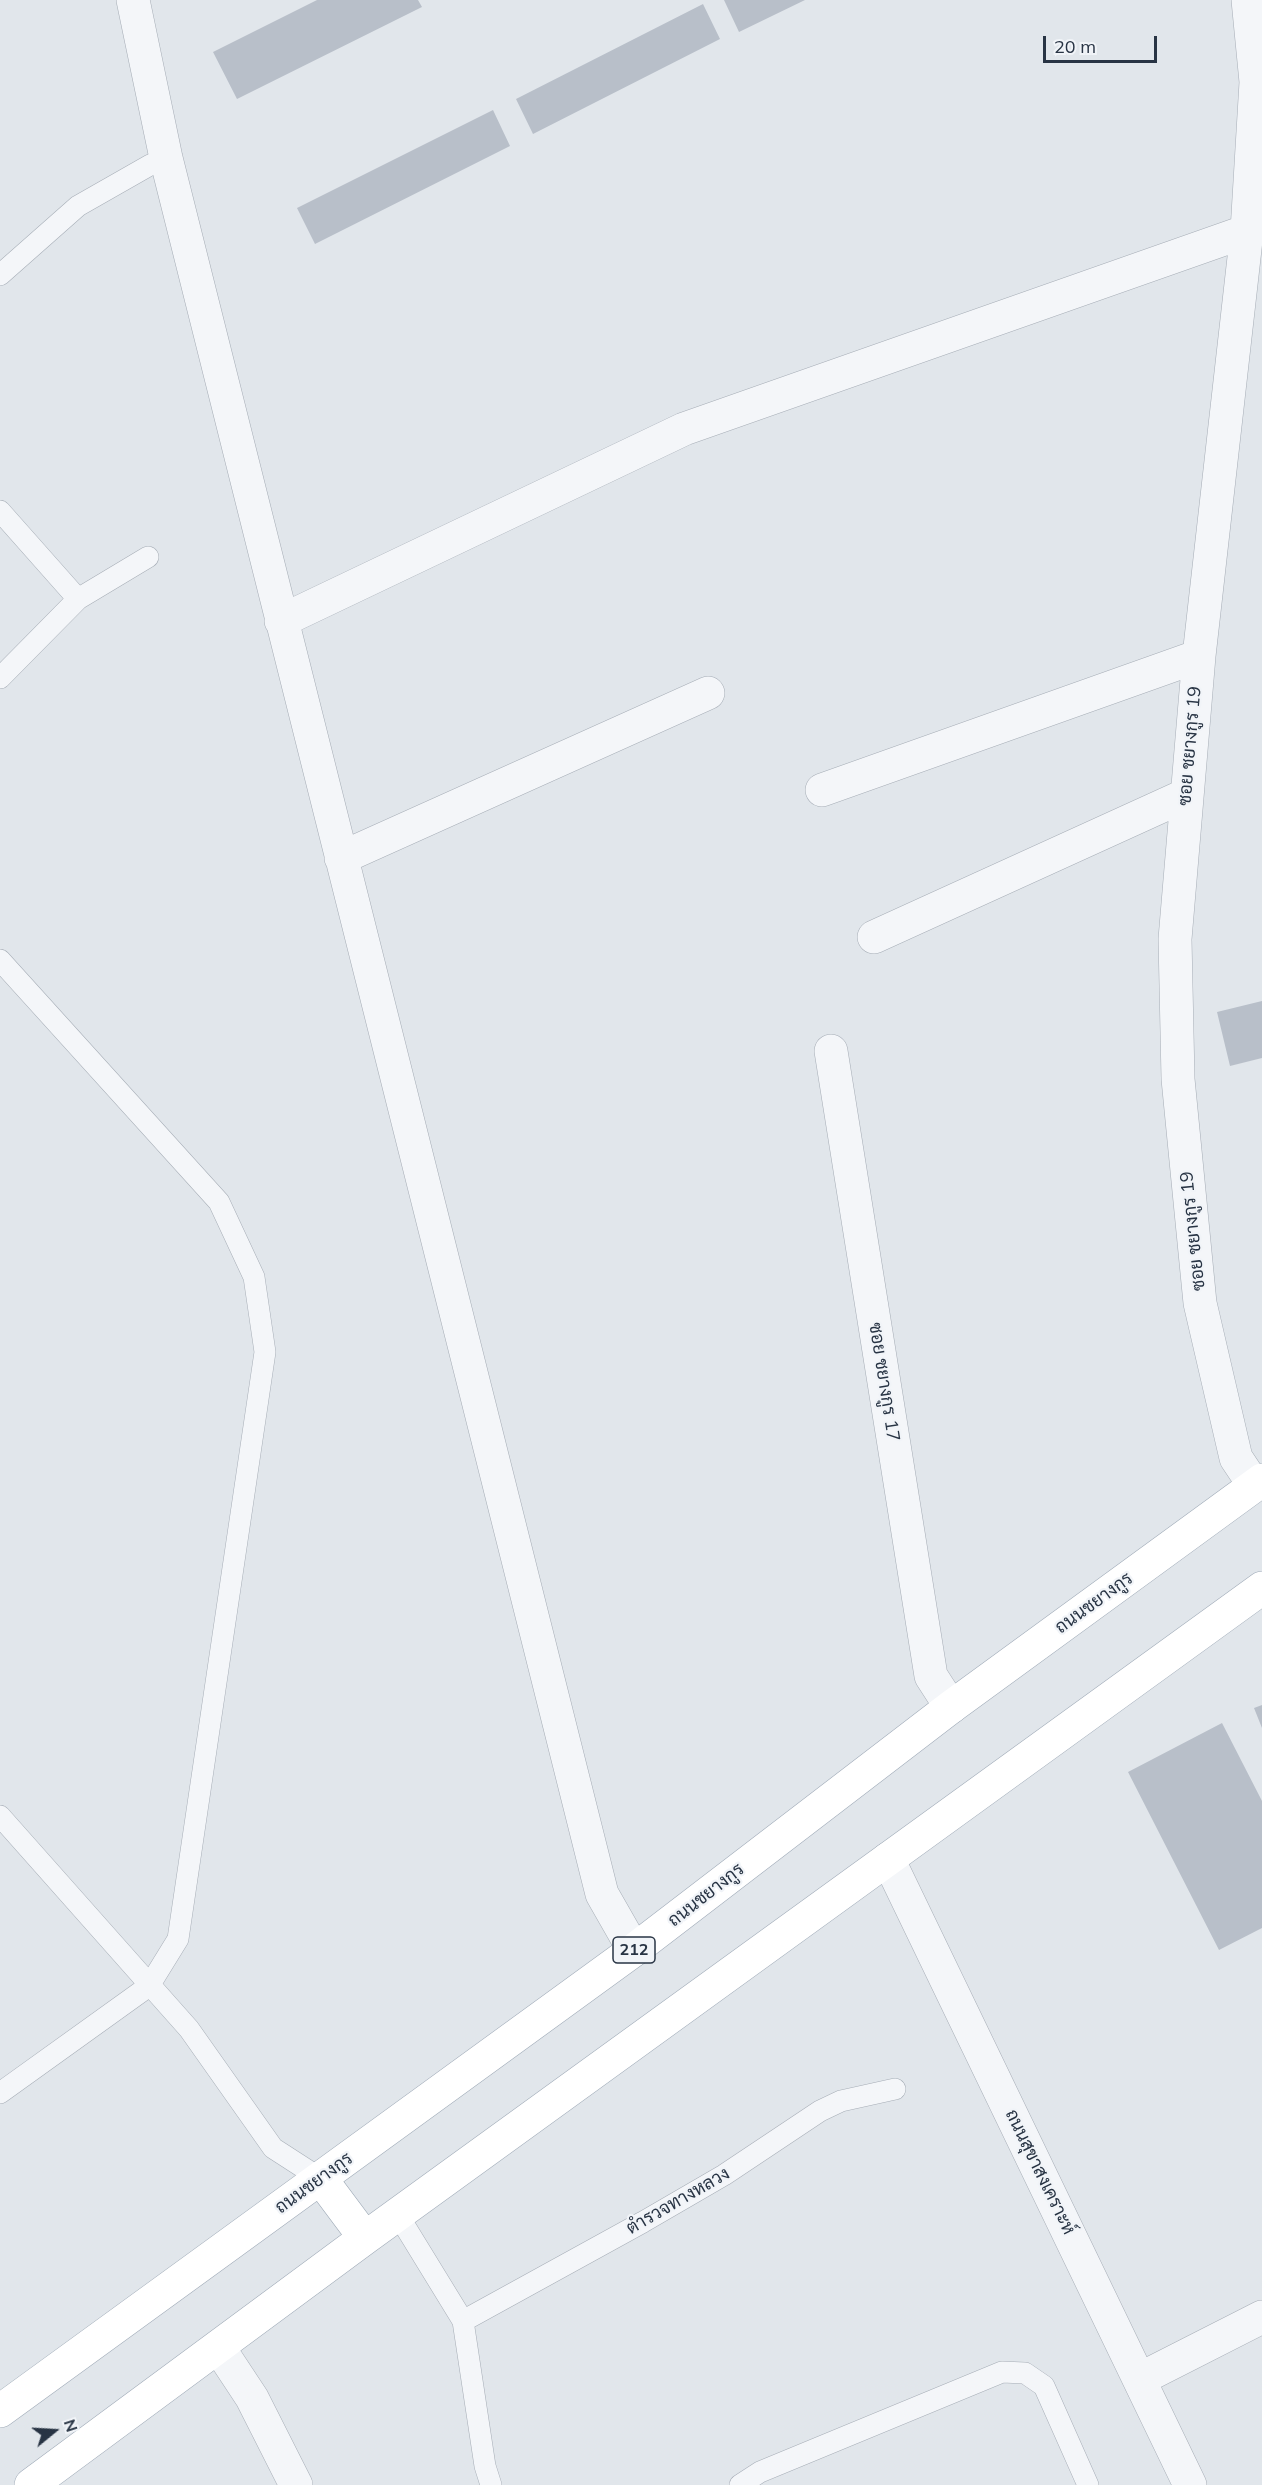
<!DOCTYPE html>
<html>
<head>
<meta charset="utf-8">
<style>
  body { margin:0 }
  #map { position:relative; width:1262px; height:2485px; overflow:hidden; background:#e1e6eb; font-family:Mulish,sans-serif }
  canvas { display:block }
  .north { position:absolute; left:24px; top:2401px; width:60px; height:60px; -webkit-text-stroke:4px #f1f4f8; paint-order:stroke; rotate:72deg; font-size:16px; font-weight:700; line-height:24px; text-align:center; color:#283444 }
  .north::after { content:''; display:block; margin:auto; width:21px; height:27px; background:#283444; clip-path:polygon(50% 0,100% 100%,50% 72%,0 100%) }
  .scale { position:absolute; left:1043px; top:36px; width:114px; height:27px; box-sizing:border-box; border:3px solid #283444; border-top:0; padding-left:8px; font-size:18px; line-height:21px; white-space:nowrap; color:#283444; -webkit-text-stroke:4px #f1f4f8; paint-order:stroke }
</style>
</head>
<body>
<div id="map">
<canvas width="1262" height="2485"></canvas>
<div class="north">N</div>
<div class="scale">20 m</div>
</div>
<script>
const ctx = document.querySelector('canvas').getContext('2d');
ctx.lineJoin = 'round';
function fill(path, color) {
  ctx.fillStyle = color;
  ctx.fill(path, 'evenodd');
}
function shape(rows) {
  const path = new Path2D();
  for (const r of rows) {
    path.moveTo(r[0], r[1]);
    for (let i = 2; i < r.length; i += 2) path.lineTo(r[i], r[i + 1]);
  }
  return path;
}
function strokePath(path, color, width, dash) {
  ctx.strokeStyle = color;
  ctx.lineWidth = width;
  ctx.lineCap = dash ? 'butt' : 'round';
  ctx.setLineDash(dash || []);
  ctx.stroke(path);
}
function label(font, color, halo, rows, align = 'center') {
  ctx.font = font + ' Mulish,Sarabun,sans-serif';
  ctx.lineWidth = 4.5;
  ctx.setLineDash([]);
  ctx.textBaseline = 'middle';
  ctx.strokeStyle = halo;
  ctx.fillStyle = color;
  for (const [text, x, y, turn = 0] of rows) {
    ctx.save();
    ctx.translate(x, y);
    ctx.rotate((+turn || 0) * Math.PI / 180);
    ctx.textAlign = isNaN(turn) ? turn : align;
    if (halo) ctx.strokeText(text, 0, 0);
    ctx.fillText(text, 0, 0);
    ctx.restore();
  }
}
const building = shape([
  [317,0,418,0,422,7,237,99,213,52],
  [724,0,805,0,739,32],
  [703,4,720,39,533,134,516,99],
  [493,110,510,146,315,244,297,208],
  [1262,1001,1262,1058,1230,1066,1217,1012],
  [1262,1705,1262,1728,1254,1708],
  [1222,1723,1262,1801,1262,1928,1219,1950,1128,1772]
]);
const lane = shape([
  [0,275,78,206,150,165,166,158],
  [0,511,78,599],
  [0,678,78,599,148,557],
  [0,960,219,1202,254,1277,265,1352,178,1939,149,1986,0,2093],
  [0,1816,189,2029,273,2148,321,2179],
  [398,2215,463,2321,485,2466,491,2485],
  [463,2321,643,2222,724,2175,820,2111,841,2101,895,2089],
  [740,2485,760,2472,1002,2372,1025,2373,1044,2386,1088,2485]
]);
const street = shape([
  [133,0,166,158,602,1894,634,1950],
  [1248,0,1256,82,1247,231,1199,656,1175,939,1178,1079,1200,1303,1236,1458,1254,1485],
  [281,621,684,429,1247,231],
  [822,790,1199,656],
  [341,858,708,693],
  [874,937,1186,795],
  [831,1051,931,1676,951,1707],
  [888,1859,1190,2485],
  [219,2348,252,2398,296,2485],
  [1140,2379,1262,2317]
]);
const primary = shape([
  [321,2179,365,2238],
  [0,2411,634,1950,951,1707,1262,1480],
  [31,2485,365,2238,1262,1588]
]);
const shields = [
  [634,1950,42]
];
const shieldNames = [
  ["212",634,1950]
];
const streetNames = [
  ["ซอย ชยางกูร 19",1190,746,-85],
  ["ซอย ชยางกูร 19",1193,1231,-96],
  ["ซอย ชยางกูร 17",884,1382,81],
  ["ถนนชยางกูร",1094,1603,-36],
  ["ถนนชยางกูร",706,1895,-38],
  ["ถนนสุขาสงเคราะห์",1040,2172,64],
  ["ถนนชยางกูร",314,2183,-36],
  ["ตำรวจทางหลวง",678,2201,-30]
];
fill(building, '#b8bfc9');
strokePath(lane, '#a6adb6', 22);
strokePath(street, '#a6adb6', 34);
strokePath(primary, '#a0abb8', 34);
strokePath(lane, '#f4f6f9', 21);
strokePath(street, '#f4f6f9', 33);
strokePath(primary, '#fff', 33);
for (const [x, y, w] of shields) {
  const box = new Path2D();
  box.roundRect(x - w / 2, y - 13, w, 26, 4.5);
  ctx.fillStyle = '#f1f4f8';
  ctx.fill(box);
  strokePath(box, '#283444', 1.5);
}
label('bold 16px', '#283444', null, shieldNames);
label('18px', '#283444', '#f1f4f8', streetNames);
</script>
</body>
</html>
